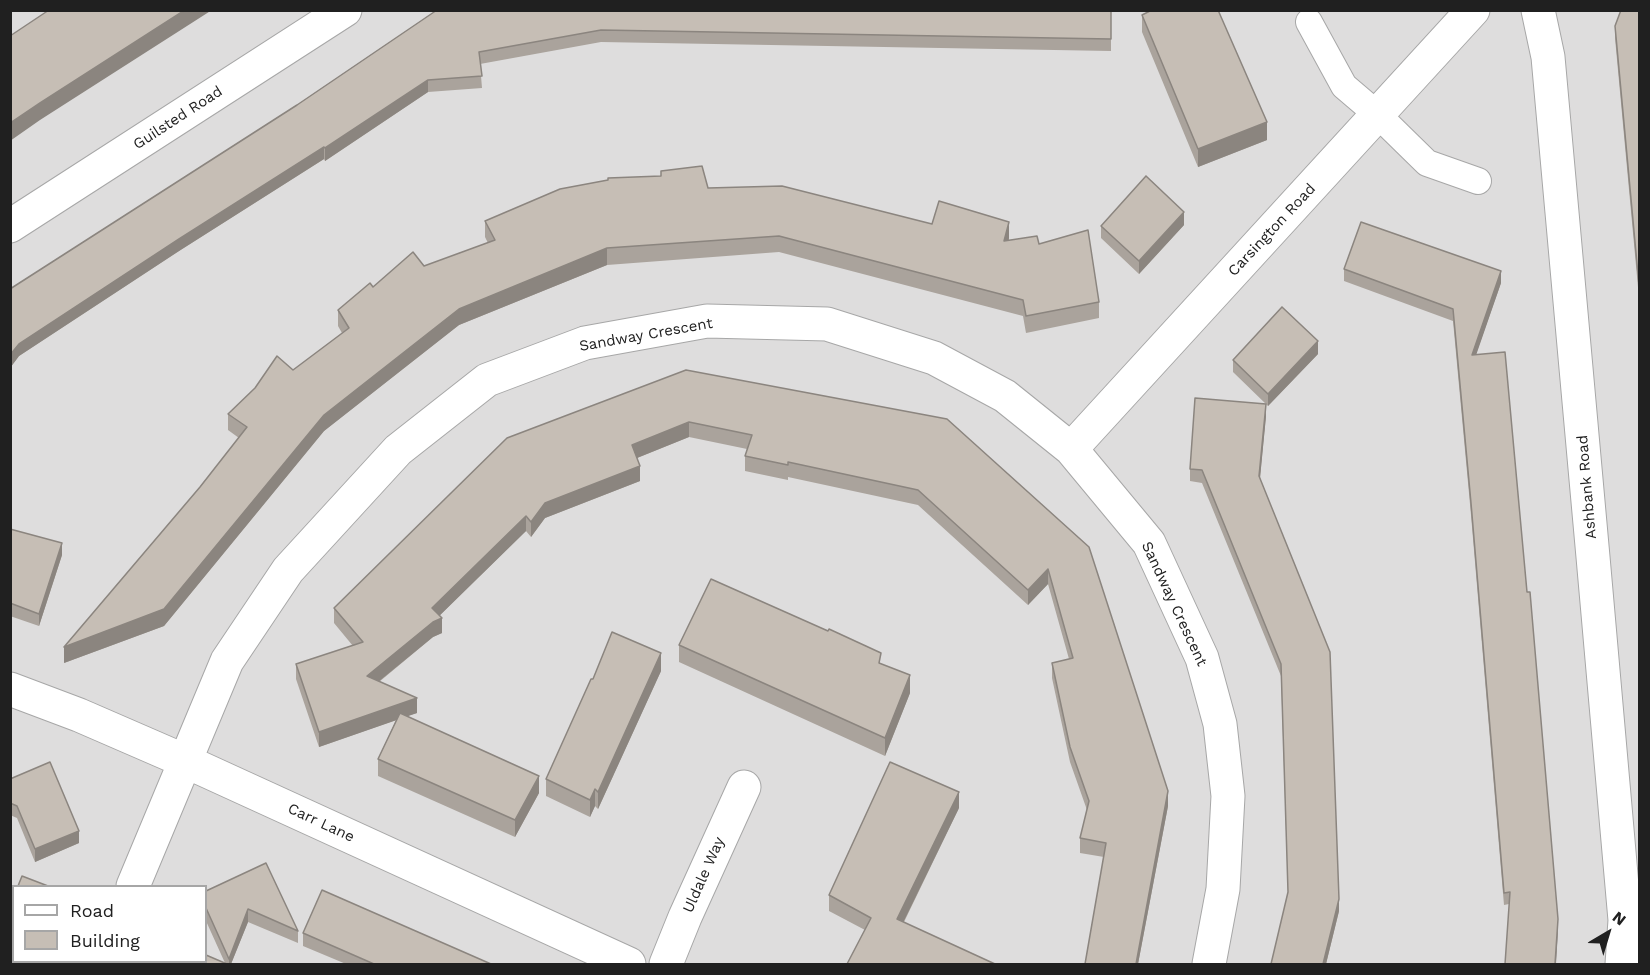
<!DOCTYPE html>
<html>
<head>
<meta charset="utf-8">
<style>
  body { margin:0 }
  #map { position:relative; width:1650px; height:975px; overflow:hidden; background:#f1eee6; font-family:"Work Sans",sans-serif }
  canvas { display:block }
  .frame { position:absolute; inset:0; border:12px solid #202020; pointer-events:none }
  .legend { position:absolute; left:12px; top:885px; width:195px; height:78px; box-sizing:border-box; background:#fff; border:2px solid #a6a6a6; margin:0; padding:8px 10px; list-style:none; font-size:18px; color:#202020 }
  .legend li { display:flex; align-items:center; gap:12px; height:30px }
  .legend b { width:30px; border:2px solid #a6a6a6 }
  .north { position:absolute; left:1578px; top:903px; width:60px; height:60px; -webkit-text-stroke:4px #fff; paint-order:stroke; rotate:38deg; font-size:16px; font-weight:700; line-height:24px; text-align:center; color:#202020 }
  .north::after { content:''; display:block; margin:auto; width:21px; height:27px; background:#202020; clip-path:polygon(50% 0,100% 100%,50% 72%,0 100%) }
</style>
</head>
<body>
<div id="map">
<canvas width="1650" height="975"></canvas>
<div class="frame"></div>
<ul class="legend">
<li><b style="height:8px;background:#fff"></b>Road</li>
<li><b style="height:16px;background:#c6beb5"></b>Building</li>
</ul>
<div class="north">N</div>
</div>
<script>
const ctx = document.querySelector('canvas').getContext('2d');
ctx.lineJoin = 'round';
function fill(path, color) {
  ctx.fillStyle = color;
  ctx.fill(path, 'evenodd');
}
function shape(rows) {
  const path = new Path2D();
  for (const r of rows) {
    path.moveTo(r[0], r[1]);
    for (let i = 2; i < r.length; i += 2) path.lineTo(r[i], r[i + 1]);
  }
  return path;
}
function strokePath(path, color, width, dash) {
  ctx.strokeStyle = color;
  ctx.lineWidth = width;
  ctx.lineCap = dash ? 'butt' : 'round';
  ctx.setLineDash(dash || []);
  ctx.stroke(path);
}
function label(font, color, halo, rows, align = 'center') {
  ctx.font = font + ' "Work Sans",sans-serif';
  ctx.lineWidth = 4.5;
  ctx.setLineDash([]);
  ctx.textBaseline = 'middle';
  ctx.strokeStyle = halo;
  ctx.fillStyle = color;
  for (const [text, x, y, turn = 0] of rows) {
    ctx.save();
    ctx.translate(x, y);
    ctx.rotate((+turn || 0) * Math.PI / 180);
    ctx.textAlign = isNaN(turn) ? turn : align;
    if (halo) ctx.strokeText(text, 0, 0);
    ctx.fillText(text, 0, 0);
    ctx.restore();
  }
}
const residential = shape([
  [10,11,1639,11,1639,964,11,964],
  [14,886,206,886,206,962,14,962]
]);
const service = shape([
  [1309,22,1344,86,1378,115,1427,163,1478,181]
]);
const minor = shape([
  [1538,10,1548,57,1593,557,1625,920,1622,964],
  [10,226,345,10],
  [1071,449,1473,10],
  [10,689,79,715,185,761,629,964],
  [133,886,227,661,288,570,398,450,487,380,585,343,707,321,827,324,934,358,1005,396,1071,449,1149,543,1202,658,1220,724,1228,796,1223,889,1209,964],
  [102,964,103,962],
  [666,964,685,917,744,787]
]);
const wall = shape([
  [437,10,1111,10,1111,51,601,42,480,64,482,88,428,92,325,161,324,159,179,251,19,356,10,368,10,289,297,105],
  [1640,10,1640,309,1615,38,1615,26],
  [1142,15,1267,140,1198,167,1142,32],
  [708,188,932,224,1009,238,1009,240,1039,244,1099,302,1099,318,1026,333,1023,316,779,252,607,265,459,325,324,431,164,626,64,663,239,438,228,430,228,414,293,370,342,333,338,326,338,310,373,287,488,243,485,237,485,221],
  [1184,225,1139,274,1101,238,1101,226],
  [1344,269,1501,283,1476,354,1558,931,1509,904,1504,905,1471,515,1453,321,1344,281],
  [1318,354,1268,406,1233,372,1233,360],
  [686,370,1089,547,1168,806,1138,964,1085,964,1104,857,1080,853,1080,838,1087,810,1070,762,1052,678,1052,663,1069,659,1048,584,1028,605,918,505,788,477,788,480,745,471,745,456,747,449,689,437,637,458,640,481,545,518,531,537,526,531,439,616,442,633,433,637,379,682,417,713,407,716,539,793,515,837,378,776,378,759,396,720,319,747,296,679,296,664,353,646,334,623,334,608],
  [1266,416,1260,478,1339,911,1326,964,1271,964,1288,893,1281,676,1202,483,1190,481,1190,469],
  [10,529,62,555,39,626,10,616],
  [679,645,881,664,910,693,885,756,679,662],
  [661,671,598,809,595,806,590,817,546,796,546,779,593,679],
  [10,779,79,843,35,862,17,818,10,815],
  [959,808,904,922,865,930,829,911,829,895],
  [206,891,298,931,298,943,248,922,231,964,173,964,225,963,206,921],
  [303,933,491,964,346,964,303,946]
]);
const shadedWall = shape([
  [185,10,212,10,40,120,10,141,10,123,40,103],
  [428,80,428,92,325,161,325,148],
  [1267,122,1267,140,1198,167,1198,149],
  [324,147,324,159,179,251,19,356,10,368,10,355,19,344,179,239],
  [1184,212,1184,225,1139,274,1139,261],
  [1009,222,1009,238,1004,257,1004,241],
  [607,248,607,265,459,325,324,431,164,626,64,663,64,647,324,415,459,309],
  [1501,271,1501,283,1472,367,1472,355],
  [1318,341,1318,354,1268,406,1268,394],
  [1266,404,1266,416,1259,488,1259,476],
  [689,422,689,437,632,460,632,445],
  [640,466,640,481,545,518,531,537,531,522,545,503],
  [526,516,526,531,433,622,442,618,442,633,433,637,367,691,367,676,432,608],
  [62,543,62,555,39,626,39,614],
  [1048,569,1048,584,1028,605,1028,590],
  [661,653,661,671,598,809,598,792],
  [910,675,910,693,885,756,885,738],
  [417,698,417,713,319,747,319,732],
  [539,776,539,793,515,837,515,820],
  [595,789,595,806,590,817,590,800],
  [1168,791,1168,806,1138,964,1136,964],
  [959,792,959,808,897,935,897,919],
  [79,831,79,843,35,862,35,849],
  [1339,899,1339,911,1326,964,1323,964],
  [248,909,248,922,231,964,229,964,229,959],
  [1558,919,1558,931,1556,964,1555,964],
  [26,962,31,962,30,964,25,964]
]);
const building = shape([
  [49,10,185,10,40,103,10,123,10,36,49,10],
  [437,10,1111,10,1111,39,601,30,479,52,482,76,428,80,325,148,324,147,179,239,19,344,10,355,10,289,297,105,437,10],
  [1152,10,1218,10,1267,122,1198,149,1142,15,1152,10],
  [1621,10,1640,10,1640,296,1615,26,1621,10],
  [702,166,708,188,782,186,932,224,939,201,1009,222,1004,241,1037,236,1039,244,1088,230,1099,302,1026,316,1023,300,779,236,607,248,459,309,324,415,164,609,64,647,200,487,247,427,228,414,255,388,277,356,293,370,349,328,338,310,370,283,373,287,413,252,424,266,495,240,485,221,560,189,608,180,608,178,661,176,661,171,702,166],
  [1146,176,1184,212,1139,261,1101,226,1146,176],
  [1361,222,1501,271,1472,355,1505,352,1527,592,1530,592,1558,919,1555,964,1505,964,1510,892,1504,893,1471,503,1453,309,1344,269,1361,222],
  [1282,307,1318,341,1268,394,1233,360,1282,307],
  [686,370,947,419,1089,547,1168,791,1136,964,1085,964,1106,843,1080,838,1089,801,1070,747,1052,663,1073,658,1048,569,1028,590,918,490,788,462,788,465,745,456,752,435,689,422,632,445,640,466,545,503,531,522,526,516,432,608,442,618,433,622,367,676,417,698,319,732,296,664,363,642,334,608,507,438,686,370],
  [1195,398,1266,404,1259,476,1330,652,1339,899,1323,964,1271,964,1288,892,1281,664,1202,470,1190,469,1195,398],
  [10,529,62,543,39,614,10,603,10,529],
  [711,579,828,631,829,629,881,653,879,663,910,675,885,738,679,645,711,579],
  [612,632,661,653,598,792,595,789,590,800,546,779,591,679,593,679,612,632],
  [400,713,539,776,515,820,378,759,400,713],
  [50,762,79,831,35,849,17,806,10,803,10,779,50,762],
  [890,762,959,792,897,919,995,964,847,964,871,918,829,895,890,762],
  [266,863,298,931,248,909,229,959,206,908,206,891,266,863],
  [22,876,48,886,18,886,22,876],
  [10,888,14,890,14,962,26,962,25,964,10,964,10,888],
  [322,890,491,964,374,964,303,933,322,890],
  [206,955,227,964,173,964,174,962,206,962,206,955]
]);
const streetNames = [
  ["Guilsted Road",178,118,-33],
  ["Carsington Road",1272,230,-47],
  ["Sandway Crescent",646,335,-10],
  ["Ashbank Road",1587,487,-95],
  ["Sandway Crescent",1174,604,65],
  ["Carr Lane",321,823,25],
  ["Uldale Way",704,875,-66]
];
fill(residential, '#dedddd');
strokePath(service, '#a7a7a7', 28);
strokePath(minor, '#a7a7a7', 35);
strokePath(service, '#fff', 26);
strokePath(minor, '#fff', 33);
fill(wall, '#aaa39c');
fill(shadedWall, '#8b857f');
fill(building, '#c6beb5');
strokePath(building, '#8b857f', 1.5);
label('15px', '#202020', '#fff', streetNames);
</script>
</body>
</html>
